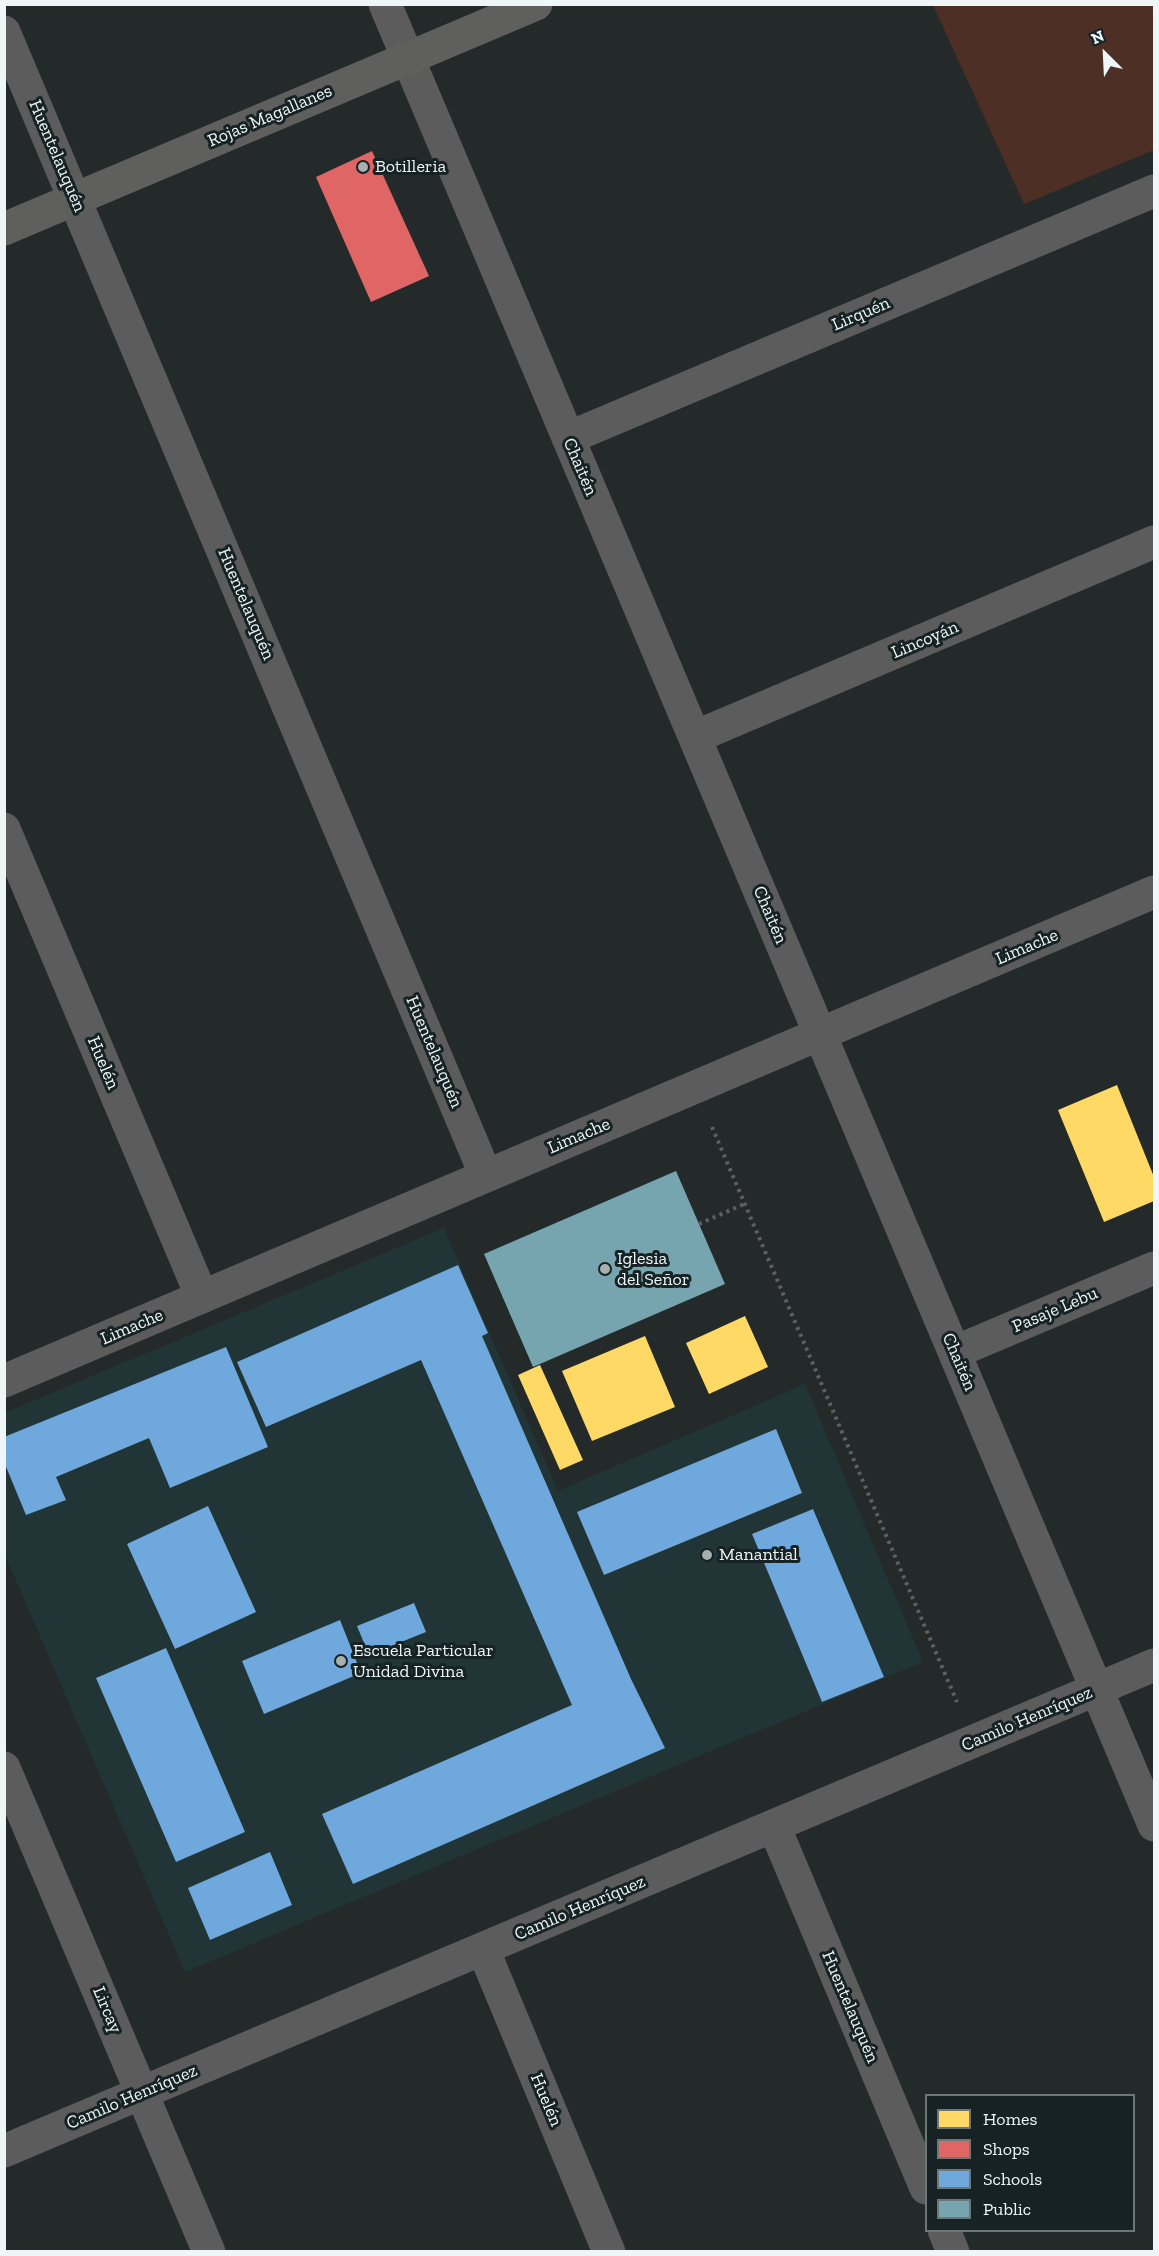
<!DOCTYPE html>
<html>
<head>
<meta charset="utf-8">
<style>
  body { margin:0 }
  #map { position:relative; width:1159px; height:2256px; overflow:hidden; background:#242a2a; font-family:"Zilla Slab",serif }
  canvas { display:block }
  .frame { position:absolute; inset:0; border:6px solid #eef6f7; pointer-events:none }
  .legend { position:absolute; left:925px; top:2094px; width:210px; height:138px; box-sizing:border-box; background:#162224; border:2px solid #6c7778; margin:0; padding:8px 10px; list-style:none; font-size:18px; color:#eef6f7 }
  .legend li { display:flex; align-items:center; gap:12px; height:30px }
  .legend b { width:30px; border:2px solid #6c7778 }
  .north { position:absolute; left:1075px; top:24px; width:60px; height:60px; -webkit-text-stroke:4px #162224; paint-order:stroke; rotate:336deg; font-size:16px; font-weight:700; line-height:24px; text-align:center; color:#eef6f7 }
  .north::after { content:''; display:block; margin:auto; width:21px; height:27px; background:#eef6f7; clip-path:polygon(50% 0,100% 100%,50% 72%,0 100%) }
</style>
</head>
<body>
<div id="map">
<canvas width="1159" height="2256"></canvas>
<div class="frame"></div>
<ul class="legend">
<li><b style="height:16px;background:#ffd966"></b>Homes</li>
<li><b style="height:16px;background:#e06666"></b>Shops</li>
<li><b style="height:16px;background:#6fa8dc"></b>Schools</li>
<li><b style="height:16px;background:#76a5af"></b>Public</li>
</ul>
<div class="north">N</div>
</div>
<script>
const ctx = document.querySelector('canvas').getContext('2d');
ctx.lineJoin = 'round';
function fill(path, color) {
  ctx.fillStyle = color;
  ctx.fill(path, 'evenodd');
}
function shape(rows) {
  const path = new Path2D();
  for (const r of rows) {
    path.moveTo(r[0], r[1]);
    for (let i = 2; i < r.length; i += 2) path.lineTo(r[i], r[i + 1]);
  }
  return path;
}
function strokePath(path, color, width, dash) {
  ctx.strokeStyle = color;
  ctx.lineWidth = width;
  ctx.lineCap = dash ? 'butt' : 'round';
  ctx.setLineDash(dash || []);
  ctx.stroke(path);
}
function label(font, color, halo, rows, align = 'center') {
  ctx.font = font + ' "Zilla Slab",serif';
  ctx.lineWidth = 6;
  ctx.setLineDash([]);
  ctx.textBaseline = 'middle';
  ctx.strokeStyle = halo;
  ctx.fillStyle = color;
  for (const [text, x, y, turn = 0] of rows) {
    ctx.save();
    ctx.translate(x, y);
    ctx.rotate((+turn || 0) * Math.PI / 180);
    ctx.textAlign = isNaN(turn) ? turn : align;
    if (halo) ctx.strokeText(text, 0, 0);
    ctx.fillText(text, 0, 0);
    ctx.restore();
  }
}
const built = shape([
  [444,1228,558,1491,805,1384,923,1662,185,1972,5,1555,4,1413],
  [801,1493,604,1575,577,1513],
  [813,1509,883,1677,822,1702,752,1534]
]);
const green = shape([
  [933,5,1154,5,1154,150,1024,204]
]);
const homes = shape([
  [1117,1085,1154,1177,1154,1201,1104,1222,1058,1110],
  [745,1316,768,1367,709,1394,686,1343],
  [645,1336,675,1407,592,1441,562,1371],
  [540,1365,583,1460,560,1470,518,1375]
]);
const shops = shape([
  [372,151,429,276,371,302,316,177]
]);
const schools = shape([
  [458,1265,488,1333,482,1336,631,1679,665,1748,353,1884,322,1814,572,1705,421,1360,266,1427,237,1362],
  [226,1347,268,1447,170,1488,149,1438,56,1477,66,1500,26,1515,4,1462,4,1437],
  [776,1429,802,1493,604,1575,577,1512],
  [208,1506,256,1612,175,1649,127,1544],
  [813,1509,884,1677,822,1702,752,1534],
  [414,1603,426,1632,369,1655,357,1626],
  [340,1620,361,1673,264,1714,242,1661],
  [166,1648,245,1832,176,1862,96,1678],
  [270,1852,292,1905,210,1940,188,1888]
]);
const public = shape([
  [676,1171,725,1284,533,1367,484,1254]
]);
const path = shape([
  [712,1127,957,1702],
  [699,1224,744,1204]
]);
const street = shape([
  [385,4,1154,1825],
  [4,32,486,1176],
  [568,438,1154,191],
  [695,737,1154,542],
  [4,829,202,1297],
  [955,1352,1154,1268],
  [4,1381,1154,892],
  [4,1768,209,2252],
  [774,1826,926,2188],
  [483,1949,609,2252],
  [4,2151,1154,1665],
  [944,2230,953,2252]
]);
const secondary = shape([
  [4,229,536,4]
]);
const markers = [
  [363,167,6,"#a7afaf"],
  [605,1269,6,"#a7afaf"],
  [707,1555,6,"#a7afaf"],
  [341,1661,6,"#a7afaf"]
];
const streetNames = [
  ["Rojas Magallanes",270,116,-23],
  ["Huentelauquén",57,156,67],
  ["Lirquén",861,314,-23],
  ["Chaitén",580,467,67],
  ["Huentelauquén",246,604,67],
  ["Lincoyán",925,640,-23],
  ["Chaitén",770,915,67],
  ["Limache",1027,947,-23],
  ["Huentelauquén",434,1052,67],
  ["Huelén",103,1063,67],
  ["Limache",579,1136,-23],
  ["Pasaje Lebu",1055,1310,-23],
  ["Limache",132,1327,-23],
  ["Chaitén",959,1362,67],
  ["Camilo Henríquez",1027,1719,-23],
  ["Camilo Henríquez",580,1908,-23],
  ["Huentelauquén",850,2007,67],
  ["Lircay",107,2010,67],
  ["Camilo Henríquez",132,2097,-23],
  ["Huelén",546,2100,67]
];
const poiNames = [
  ["Botilleria",375,167],
  ["Iglesia",617,1259],
  ["del Señor",617,1280],
  ["Manantial",719,1555],
  ["Escuela Particular",353,1651],
  ["Unidad Divina",353,1672]
];
fill(built, '#213436');
fill(green, '#4d2f26');
fill(homes, '#ffd966');
fill(shops, '#e06666');
fill(schools, '#6fa8dc');
fill(public, '#76a5af');
strokePath(path, '#5f6060', 4, [3, 4.5]);
strokePath(street, '#5d5c5c', 33);
strokePath(secondary, '#5f5f5e', 33);
for (const [x, y, r, color] of markers) {
  const dot = new Path2D();
  dot.arc(x, y, r, 0, 2 * Math.PI);
  ctx.fillStyle = color;
  ctx.fill(dot);
  strokePath(dot, '#162224', 2);
}
label('18px', '#eef6f7', '#162224', streetNames);
label('18px', '#eef6f7', '#162224', poiNames, 'left');
</script>
</body>
</html>
